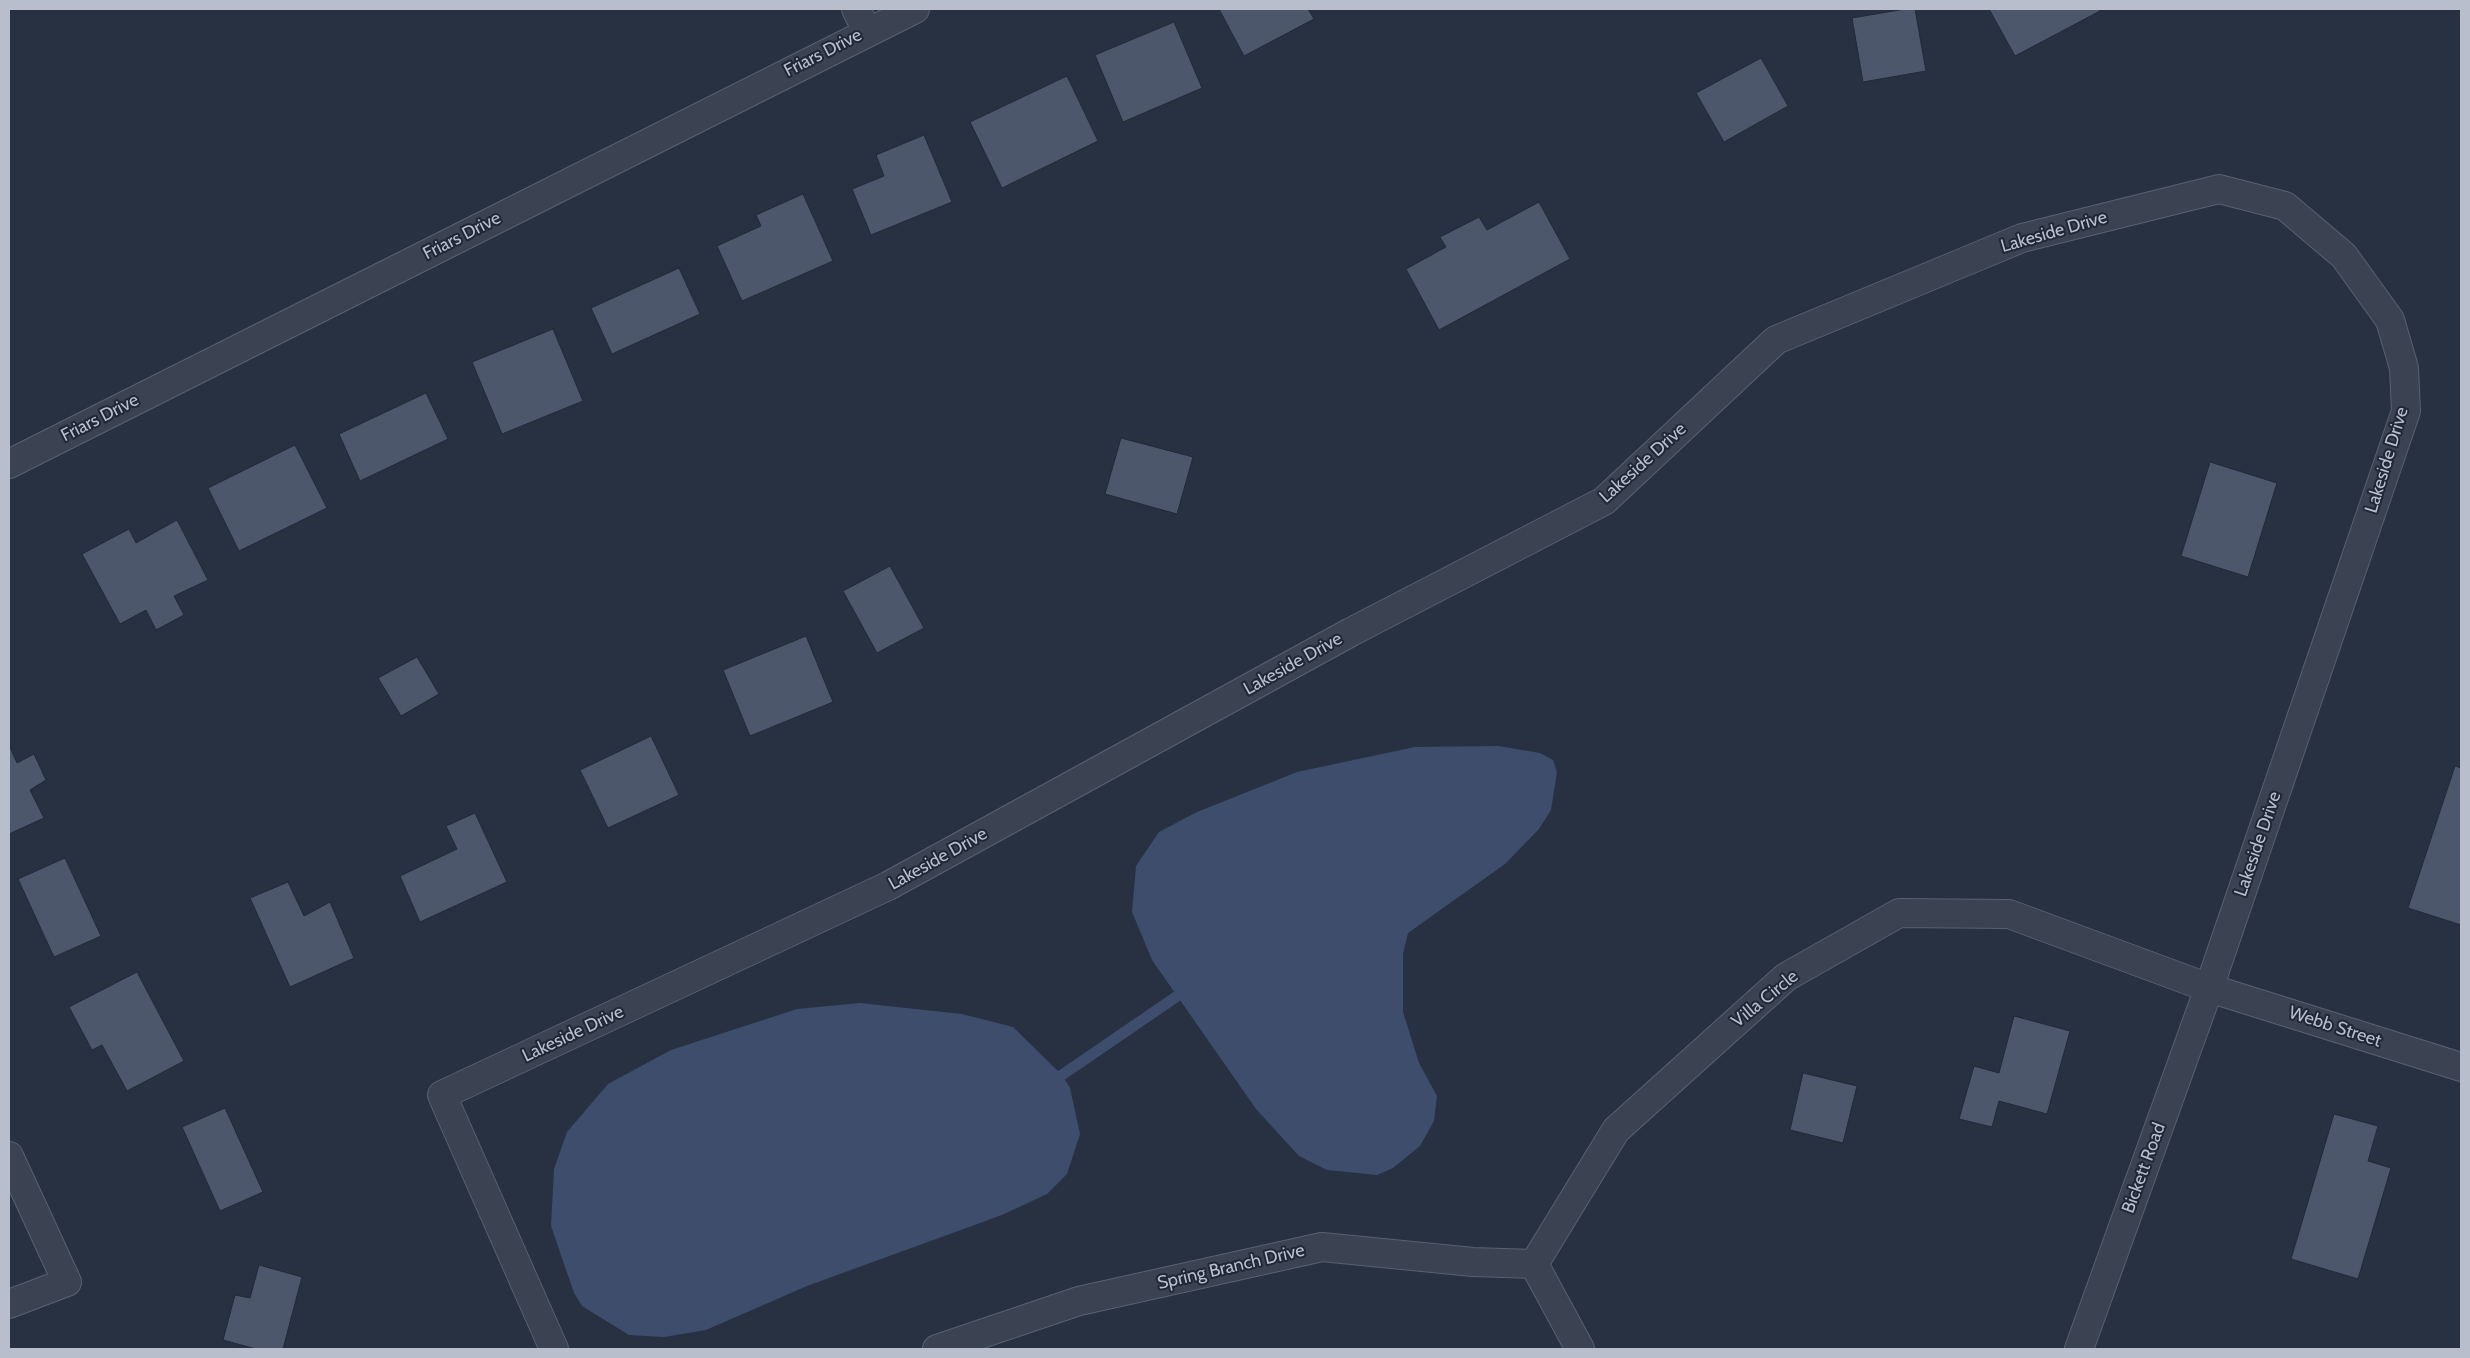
<!DOCTYPE html>
<html>
<head>
<meta charset="utf-8">
<style>
  body { margin:0 }
  #map { position:relative; width:2470px; height:1358px; overflow:hidden; background:#273142; font-family:Cabin,sans-serif }
  canvas { display:block }
  .frame { position:absolute; inset:0; border:10px solid #b8becc; pointer-events:none }
</style>
</head>
<body>
<div id="map">
<canvas width="2470" height="1358"></canvas>
<div class="frame"></div>
</div>
<script>
const ctx = document.querySelector('canvas').getContext('2d');
ctx.lineJoin = 'round';
function fill(path, color) {
  ctx.fillStyle = color;
  ctx.fill(path, 'evenodd');
}
function shape(rows) {
  const path = new Path2D();
  for (const r of rows) {
    path.moveTo(r[0], r[1]);
    for (let i = 2; i < r.length; i += 2) path.lineTo(r[i], r[i + 1]);
  }
  return path;
}
function strokePath(path, color, width, dash) {
  ctx.strokeStyle = color;
  ctx.lineWidth = width;
  ctx.lineCap = dash ? 'butt' : 'round';
  ctx.setLineDash(dash || []);
  ctx.stroke(path);
}
function label(font, color, halo, rows, align = 'center') {
  ctx.font = font + ' Cabin,sans-serif';
  ctx.lineWidth = 4;
  ctx.setLineDash([]);
  ctx.textBaseline = 'middle';
  ctx.strokeStyle = halo;
  ctx.fillStyle = color;
  for (const [text, x, y, turn = 0] of rows) {
    ctx.save();
    ctx.translate(x, y);
    ctx.rotate((+turn || 0) * Math.PI / 180);
    ctx.textAlign = isNaN(turn) ? turn : align;
    if (halo) ctx.strokeText(text, 0, 0);
    ctx.fillText(text, 0, 0);
    ctx.restore();
  }
}
const water = shape([
  [1498,746,1540,753,1553,760,1557,772,1551,810,1539,829,1505,864,1408,933,1403,954,1403,1012,1419,1063,1437,1096,1434,1121,1420,1146,1393,1168,1377,1175,1327,1170,1299,1156,1256,1109,1152,960,1132,912,1136,866,1159,832,1197,812,1297,772,1415,747],
  [860,1003,962,1014,1013,1027,1062,1075,1070,1088,1080,1134,1067,1174,1047,1194,1002,1215,807,1286,706,1330,664,1337,629,1335,582,1306,574,1293,551,1226,554,1169,567,1132,608,1084,671,1050,797,1009]
]);
const stream = shape([
  [1048,1081,1062,1075,1189,988]
]);
const building = shape([
  [1219,9,1308,9,1314,19,1244,56,1219,9],
  [1905,9,1915,9,1926,71,1863,82,1852,18,1905,9],
  [1989,9,2099,9,2100,11,2015,56,1989,9],
  [1174,22,1202,88,1123,122,1095,55,1174,22],
  [1761,58,1788,106,1724,142,1696,93,1761,58],
  [1067,76,1098,141,1002,188,970,122,1067,76],
  [924,135,952,202,871,235,852,189,884,176,876,155,924,135],
  [803,194,833,261,742,301,717,246,761,226,756,215,803,194],
  [1539,202,1570,259,1439,330,1406,269,1446,247,1440,237,1479,217,1487,230,1539,202],
  [679,268,700,314,612,354,591,308,679,268],
  [553,329,583,401,502,434,472,362,553,329],
  [426,393,448,439,360,481,339,434,426,393],
  [1121,438,1193,457,1177,514,1105,494,1121,438],
  [295,445,327,508,239,551,208,488,295,445],
  [2210,462,2277,483,2248,577,2181,556,2210,462],
  [177,520,208,580,174,596,184,615,156,630,146,610,120,624,82,554,129,529,136,543,177,520],
  [890,566,924,628,877,653,843,591,890,566],
  [806,636,833,702,750,736,723,670,806,636],
  [417,657,439,694,401,716,378,678,417,657],
  [651,736,679,795,608,828,580,770,651,736],
  [9,745,17,763,34,754,46,780,30,790,44,818,9,834,9,745],
  [2455,766,2461,768,2461,925,2408,908,2455,766],
  [475,813,507,882,420,922,400,876,457,849,446,826,475,813],
  [65,858,101,936,54,957,18,879,65,858],
  [288,882,304,916,330,902,354,958,290,987,250,898,288,882],
  [137,972,184,1061,127,1091,102,1045,92,1050,69,1007,137,972],
  [2014,1016,2070,1031,2047,1114,1999,1101,1992,1127,1959,1119,1974,1066,1999,1073,2014,1016],
  [1803,1073,1857,1086,1843,1143,1790,1130,1803,1073],
  [225,1108,263,1192,220,1211,182,1127,225,1108],
  [2334,1114,2378,1126,2368,1161,2391,1168,2358,1279,2291,1259,2334,1114],
  [259,1265,302,1277,283,1349,256,1349,223,1340,235,1295,250,1298,259,1265]
]);
const minor = shape([
  [856,9,867,31],
  [9,464,915,9],
  [9,1156,67,1282,9,1304],
  [1534,1264,1616,1130,1786,977,1899,913,2009,914,2209,988,2461,1067],
  [1534,1264,1580,1349],
  [554,1349,442,1095,888,886,1351,632,1604,501,1776,340,2022,238,2219,189,2285,206,2344,256,2390,320,2404,368,2406,411,2209,988,2079,1349],
  [937,1349,1079,1301,1322,1247,1473,1262,1534,1264]
]);
const streetNames = [
  ["Friars Drive",823,53,-27],
  ["Lakeside Drive",2054,232,-16],
  ["Friars Drive",462,236,-27],
  ["Friars Drive",100,418,-27],
  ["Lakeside Drive",2387,460,-73],
  ["Lakeside Drive",1643,463,-42],
  ["Lakeside Drive",1293,664,-29],
  ["Lakeside Drive",2258,844,-71],
  ["Lakeside Drive",938,859,-29],
  ["Villa Circle",1765,999,-39],
  ["Webb Street",2335,1027,18],
  ["Lakeside Drive",573,1034,-25],
  ["Bickett Road",2144,1168,-70],
  ["Spring Branch Drive",1231,1267,-13]
];
fill(water, '#3d4d6b');
strokePath(stream, '#3d4d6b', 11);
fill(building, '#4d576b');
strokePath(building, '#222a39', 1);
strokePath(minor, '#59616f', 30);
strokePath(minor, '#3b4352', 28);
label('18px', '#b8becc', '#202837', streetNames);
</script>
</body>
</html>
